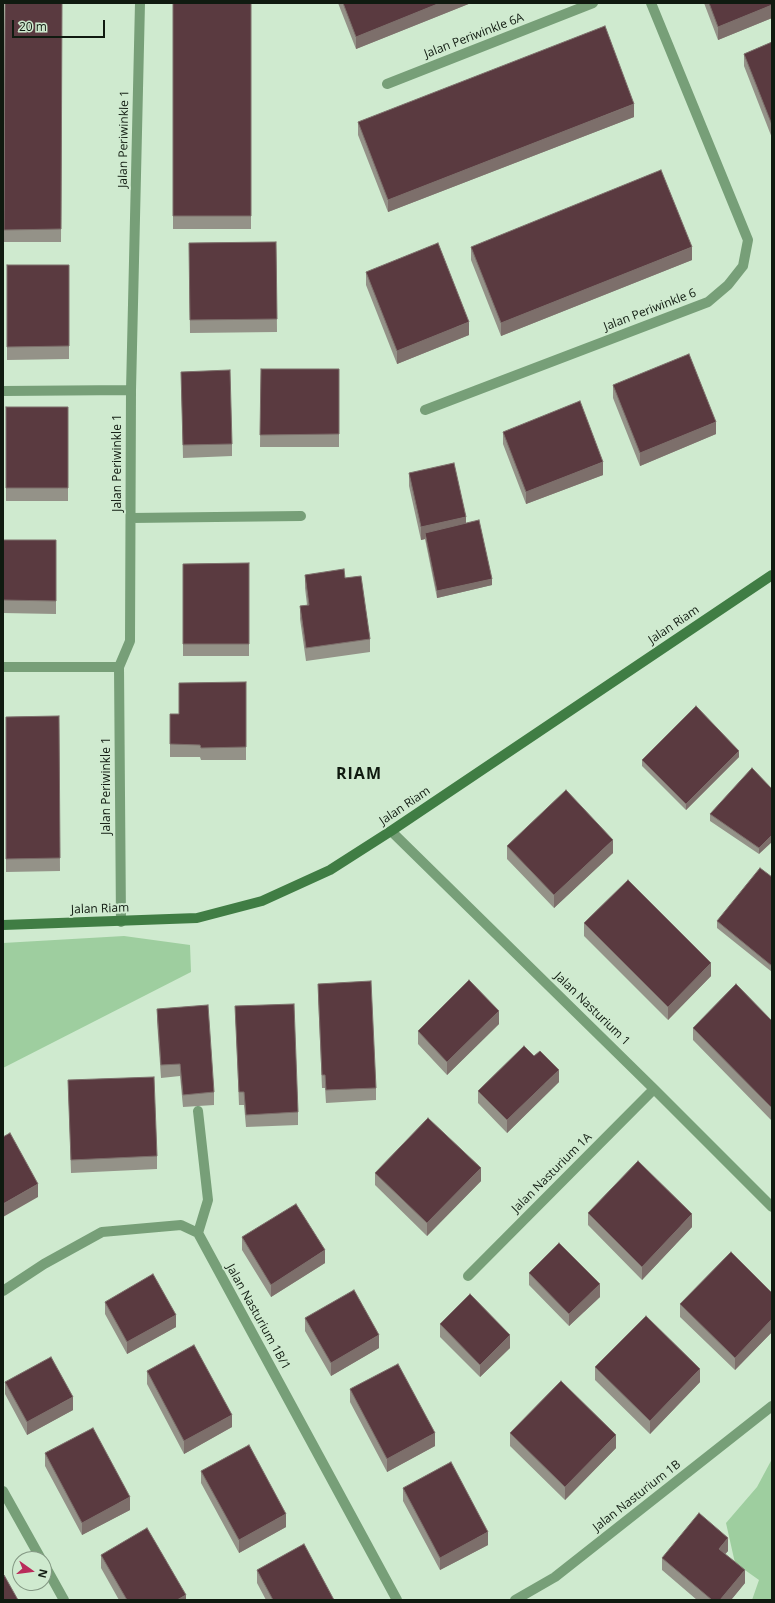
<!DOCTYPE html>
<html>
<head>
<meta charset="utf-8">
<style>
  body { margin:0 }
  #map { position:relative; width:775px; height:1603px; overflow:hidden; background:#cfeacf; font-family:"Open Sans",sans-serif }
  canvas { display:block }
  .frame { position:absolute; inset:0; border:4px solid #101a10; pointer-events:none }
  .north { position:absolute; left:12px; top:1551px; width:40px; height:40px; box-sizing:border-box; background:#cfeacf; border:1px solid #839783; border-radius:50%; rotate:104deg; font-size:11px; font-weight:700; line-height:16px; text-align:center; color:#101a10 }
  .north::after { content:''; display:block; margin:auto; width:14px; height:18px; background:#b92b5a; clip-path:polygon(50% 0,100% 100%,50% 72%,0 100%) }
  .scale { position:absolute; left:12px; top:20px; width:93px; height:18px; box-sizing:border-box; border:2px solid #101a10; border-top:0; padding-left:5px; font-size:12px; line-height:14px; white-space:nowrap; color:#101a10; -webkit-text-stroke:3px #cfeacf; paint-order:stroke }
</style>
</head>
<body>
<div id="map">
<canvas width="775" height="1603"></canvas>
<div class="frame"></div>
<div class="north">N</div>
<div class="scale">20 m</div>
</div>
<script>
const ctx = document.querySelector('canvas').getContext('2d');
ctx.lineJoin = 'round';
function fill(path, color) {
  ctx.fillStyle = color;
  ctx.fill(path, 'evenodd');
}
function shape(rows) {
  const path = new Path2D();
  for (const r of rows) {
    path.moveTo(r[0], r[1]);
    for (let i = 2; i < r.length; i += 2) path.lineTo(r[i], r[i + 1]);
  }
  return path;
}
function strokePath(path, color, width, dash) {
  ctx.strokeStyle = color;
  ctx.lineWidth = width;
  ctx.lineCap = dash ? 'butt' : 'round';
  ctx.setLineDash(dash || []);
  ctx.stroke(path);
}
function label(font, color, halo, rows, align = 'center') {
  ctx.font = font + ' "Open Sans",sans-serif';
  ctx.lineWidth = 4;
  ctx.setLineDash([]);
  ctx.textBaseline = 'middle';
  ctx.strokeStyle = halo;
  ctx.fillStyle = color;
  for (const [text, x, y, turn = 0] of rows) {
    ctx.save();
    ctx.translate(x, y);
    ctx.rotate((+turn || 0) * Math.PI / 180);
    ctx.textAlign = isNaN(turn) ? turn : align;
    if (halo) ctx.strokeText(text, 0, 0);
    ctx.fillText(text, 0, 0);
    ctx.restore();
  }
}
const green = shape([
  [124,936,190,945,191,972,3,1068,3,943],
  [772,1459,772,1600,752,1600,759,1580,735,1563,726,1523,757,1487]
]);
const street = shape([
  [387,84,593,3],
  [3,391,131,390],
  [425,410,708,302,728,285,743,266,748,240,651,3],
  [131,518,301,516],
  [3,667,119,667],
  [391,831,654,1089,772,1207],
  [121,922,119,667,130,641,131,390,140,3],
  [198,1233,208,1200,198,1111],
  [468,1276,654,1089],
  [3,1291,44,1264,102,1232,181,1225,198,1233,397,1600],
  [3,1491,41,1559],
  [44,1564,64,1600],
  [515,1600,555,1577,772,1406]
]);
const secondary = shape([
  [3,925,197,918,262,901,330,870,391,831,772,575]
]);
const wall = shape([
  [5,3,62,3,61,242,4,242],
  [173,3,251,3,251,229,173,229],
  [338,3,471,3,356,49],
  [704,3,772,3,772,18,718,40],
  [772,42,772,138,744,66,744,54],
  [634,117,388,212,358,135,358,122],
  [276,242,277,332,190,333,189,243],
  [471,247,692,260,501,336,471,260],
  [7,265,69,265,69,359,7,360],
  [366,272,469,335,397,364,366,285],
  [261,369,339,369,339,447,260,447],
  [181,372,232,444,232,456,183,458],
  [613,385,716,434,640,466,613,398],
  [6,407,68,407,68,501,6,501],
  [503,432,603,475,526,504,503,444],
  [409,473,466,523,492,585,437,598,425,539,421,540,409,486],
  [3,540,56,540,56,614,3,613],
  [249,563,249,656,183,656,183,564],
  [305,575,345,578,370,639,370,652,306,661,300,619,300,606,307,605,305,588],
  [246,682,246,760,201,760,200,757,170,757,170,714,179,714],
  [59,716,60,871,6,872,6,717],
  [739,757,686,810,642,766,642,760],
  [772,789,759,854,710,821,710,814],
  [507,846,613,853,554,908,507,859],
  [772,877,772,972,717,928,717,921],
  [584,923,711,976,668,1020,584,936],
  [318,984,376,1088,376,1100,326,1103,325,1088,322,1088,318,996],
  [235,1006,298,1112,298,1125,246,1127,244,1105,239,1105],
  [157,1009,214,1092,214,1105,183,1107,180,1076,161,1078,157,1021],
  [772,1021,772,1121,693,1040,693,1028],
  [499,1024,447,1075,418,1044,418,1031],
  [68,1080,157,1156,157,1169,71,1173],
  [559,1082,507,1133,478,1103,478,1091],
  [375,1173,481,1181,427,1236,375,1185],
  [588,1213,692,1227,642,1280,588,1225],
  [242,1237,325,1263,271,1297,242,1250],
  [529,1273,600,1297,569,1326,529,1285],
  [772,1293,772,1332,735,1370,680,1317,680,1304],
  [105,1302,176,1327,127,1354,105,1314],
  [305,1318,379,1348,331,1376,305,1331],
  [440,1324,510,1348,480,1377,440,1337],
  [595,1367,700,1382,650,1434,595,1380],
  [147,1371,232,1427,184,1454,147,1384],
  [5,1382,73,1410,27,1435,5,1394],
  [350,1389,435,1446,387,1472,350,1402],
  [510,1433,616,1448,565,1500,510,1446],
  [45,1453,130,1510,82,1535,45,1466],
  [201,1471,286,1527,239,1553,201,1483],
  [403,1488,488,1545,440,1570,403,1501],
  [728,1551,725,1554,745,1583,731,1600,697,1600,662,1570,662,1558],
  [101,1555,186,1600,119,1600,101,1568],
  [257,1570,334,1600,266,1600,257,1583]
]);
const shadedWall = shape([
  [440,3,471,3,356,49,356,37],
  [772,5,772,18,718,40,718,27],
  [634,104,634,117,388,212,388,200],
  [692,247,692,260,501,336,501,323],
  [469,322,469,335,397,364,397,351],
  [716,422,716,434,640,466,640,453],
  [603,462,603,475,526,504,526,492],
  [466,517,466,530,425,533,425,539,421,540,421,527],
  [492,579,492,585,437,598,437,591],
  [739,751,739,757,686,810,686,804],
  [772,835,772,842,759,854,759,848],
  [613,840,613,853,554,908,554,895],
  [711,963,711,976,668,1020,668,1007],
  [499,1011,499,1024,447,1075,447,1062],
  [559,1070,559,1082,507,1133,507,1120],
  [481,1168,481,1181,427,1236,427,1223],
  [38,1184,38,1197,3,1217,3,1204],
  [692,1214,692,1227,642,1280,642,1267],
  [325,1250,325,1263,271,1297,271,1285],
  [600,1284,600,1297,569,1326,569,1314],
  [176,1315,176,1327,127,1354,127,1342],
  [772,1319,772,1332,735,1370,735,1358],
  [379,1335,379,1348,331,1376,331,1363],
  [510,1335,510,1348,480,1377,480,1365],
  [700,1369,700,1382,650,1434,650,1421],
  [73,1397,73,1410,27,1435,27,1422],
  [232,1415,232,1427,184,1454,184,1441],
  [435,1433,435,1446,387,1472,387,1459],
  [616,1435,616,1448,565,1500,565,1487],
  [130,1497,130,1510,82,1535,82,1523],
  [286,1514,286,1527,239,1553,239,1540],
  [488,1532,488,1545,440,1570,440,1558],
  [728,1538,728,1551,719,1561,719,1549],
  [745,1570,745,1583,731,1600,720,1600],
  [186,1595,186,1600,177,1600]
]);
const building = shape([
  [5,3,62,3,61,229,4,230,5,3],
  [173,3,251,3,251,216,173,216,173,3],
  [343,3,440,3,356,37,343,3],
  [709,3,772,3,772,5,718,27,709,3],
  [605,26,634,104,388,200,358,122,605,26],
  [772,42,772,125,744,54,772,42],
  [661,170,692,247,501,323,471,247,661,170],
  [276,242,277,319,190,320,189,243,276,242],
  [438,243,469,322,397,351,366,272,438,243],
  [7,265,69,265,69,346,7,347,7,265],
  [689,354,716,422,640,453,613,385,689,354],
  [261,369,339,369,339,434,260,435,261,369],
  [230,370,232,444,183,445,181,372,230,370],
  [580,401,603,462,526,492,503,432,580,401],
  [6,407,68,407,68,488,6,488,6,407],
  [454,463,466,517,421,527,409,473,454,463],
  [479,520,492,579,437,591,425,533,479,520],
  [3,540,56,540,56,601,3,600,3,540],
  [249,563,249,644,183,644,183,564,249,563],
  [344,569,345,578,361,576,370,639,306,648,300,606,309,605,305,575,344,569],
  [246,682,246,747,201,748,200,745,170,744,170,714,179,714,179,683,246,682],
  [696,706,739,751,686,804,642,760,696,706],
  [59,716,60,858,6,859,6,717,59,716],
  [752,768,772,789,772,835,759,848,710,814,752,768],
  [566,790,613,840,554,895,507,846,566,790],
  [760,868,772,877,772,966,717,921,760,868],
  [628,880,711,963,668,1007,584,923,628,880],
  [469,980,499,1011,447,1062,418,1031,469,980],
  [371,981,376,1088,326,1090,325,1075,322,1075,318,984,371,981],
  [736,984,772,1021,772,1108,693,1028,736,984],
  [294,1004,298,1112,246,1115,244,1092,239,1092,235,1006,294,1004],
  [208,1005,214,1092,183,1095,180,1064,161,1065,157,1009,208,1005],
  [524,1046,534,1056,540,1051,559,1070,507,1120,478,1091,524,1046],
  [154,1077,157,1156,71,1160,68,1080,154,1077],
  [428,1118,481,1168,427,1223,375,1173,428,1118],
  [10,1133,38,1184,3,1204,3,1137,10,1133],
  [638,1161,692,1214,642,1267,588,1213,638,1161],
  [296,1204,325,1250,271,1285,242,1237,296,1204],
  [559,1243,600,1284,569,1314,529,1273,559,1243],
  [731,1252,772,1293,772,1319,735,1358,680,1304,731,1252],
  [153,1274,176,1315,127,1342,105,1302,153,1274],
  [354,1290,379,1335,331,1363,305,1318,354,1290],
  [470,1294,510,1335,480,1365,440,1324,470,1294],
  [646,1316,700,1369,650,1421,595,1367,646,1316],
  [194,1345,232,1415,184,1441,147,1371,194,1345],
  [51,1357,73,1397,27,1422,5,1382,51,1357],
  [398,1364,435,1433,387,1459,350,1389,398,1364],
  [561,1381,616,1435,565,1487,510,1433,561,1381],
  [93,1428,130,1497,82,1523,45,1453,93,1428],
  [249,1445,286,1514,239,1540,201,1471,249,1445],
  [451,1462,488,1532,440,1558,403,1488,451,1462],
  [699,1513,728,1538,719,1549,745,1570,720,1600,712,1600,662,1558,699,1513],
  [147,1528,186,1595,177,1600,127,1600,101,1555,147,1528],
  [304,1544,334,1600,273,1600,257,1570,304,1544],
  [3,1575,4,1575,18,1600,3,1600,3,1575]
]);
const streetNames = [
  ["Jalan Periwinkle 6A",474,36,-21],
  ["Jalan Periwinkle 1",124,139,-89],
  ["Jalan Periwinkle 6",650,310,-21],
  ["Jalan Periwinkle 1",118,463,-90],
  ["Jalan Riam",674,625,-34],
  ["Jalan Periwinkle 1",107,786,-90],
  ["Jalan Riam",405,806,-34],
  ["Jalan Riam",100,909,-2],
  ["Jalan Nasturium 1",592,1009,44],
  ["Jalan Nasturium 1A",552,1173,-45],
  ["Jalan Nasturium 1B/1",258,1317,61],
  ["Jalan Nasturium 1B",637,1496,-38]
];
const districtNames = [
  ["RIAM",359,774]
];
fill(green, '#9ece9f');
strokePath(street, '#779f78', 10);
strokePath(secondary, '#407d44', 10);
fill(wall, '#949288');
fill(shadedWall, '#7d6f6b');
fill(building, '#5a3a40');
strokePath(building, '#7d6f6b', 1);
label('12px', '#101a10', '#cfeacf', streetNames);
ctx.letterSpacing = '1px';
label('bold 16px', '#101a10', '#cfeacf', districtNames);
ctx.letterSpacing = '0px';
</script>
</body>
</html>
